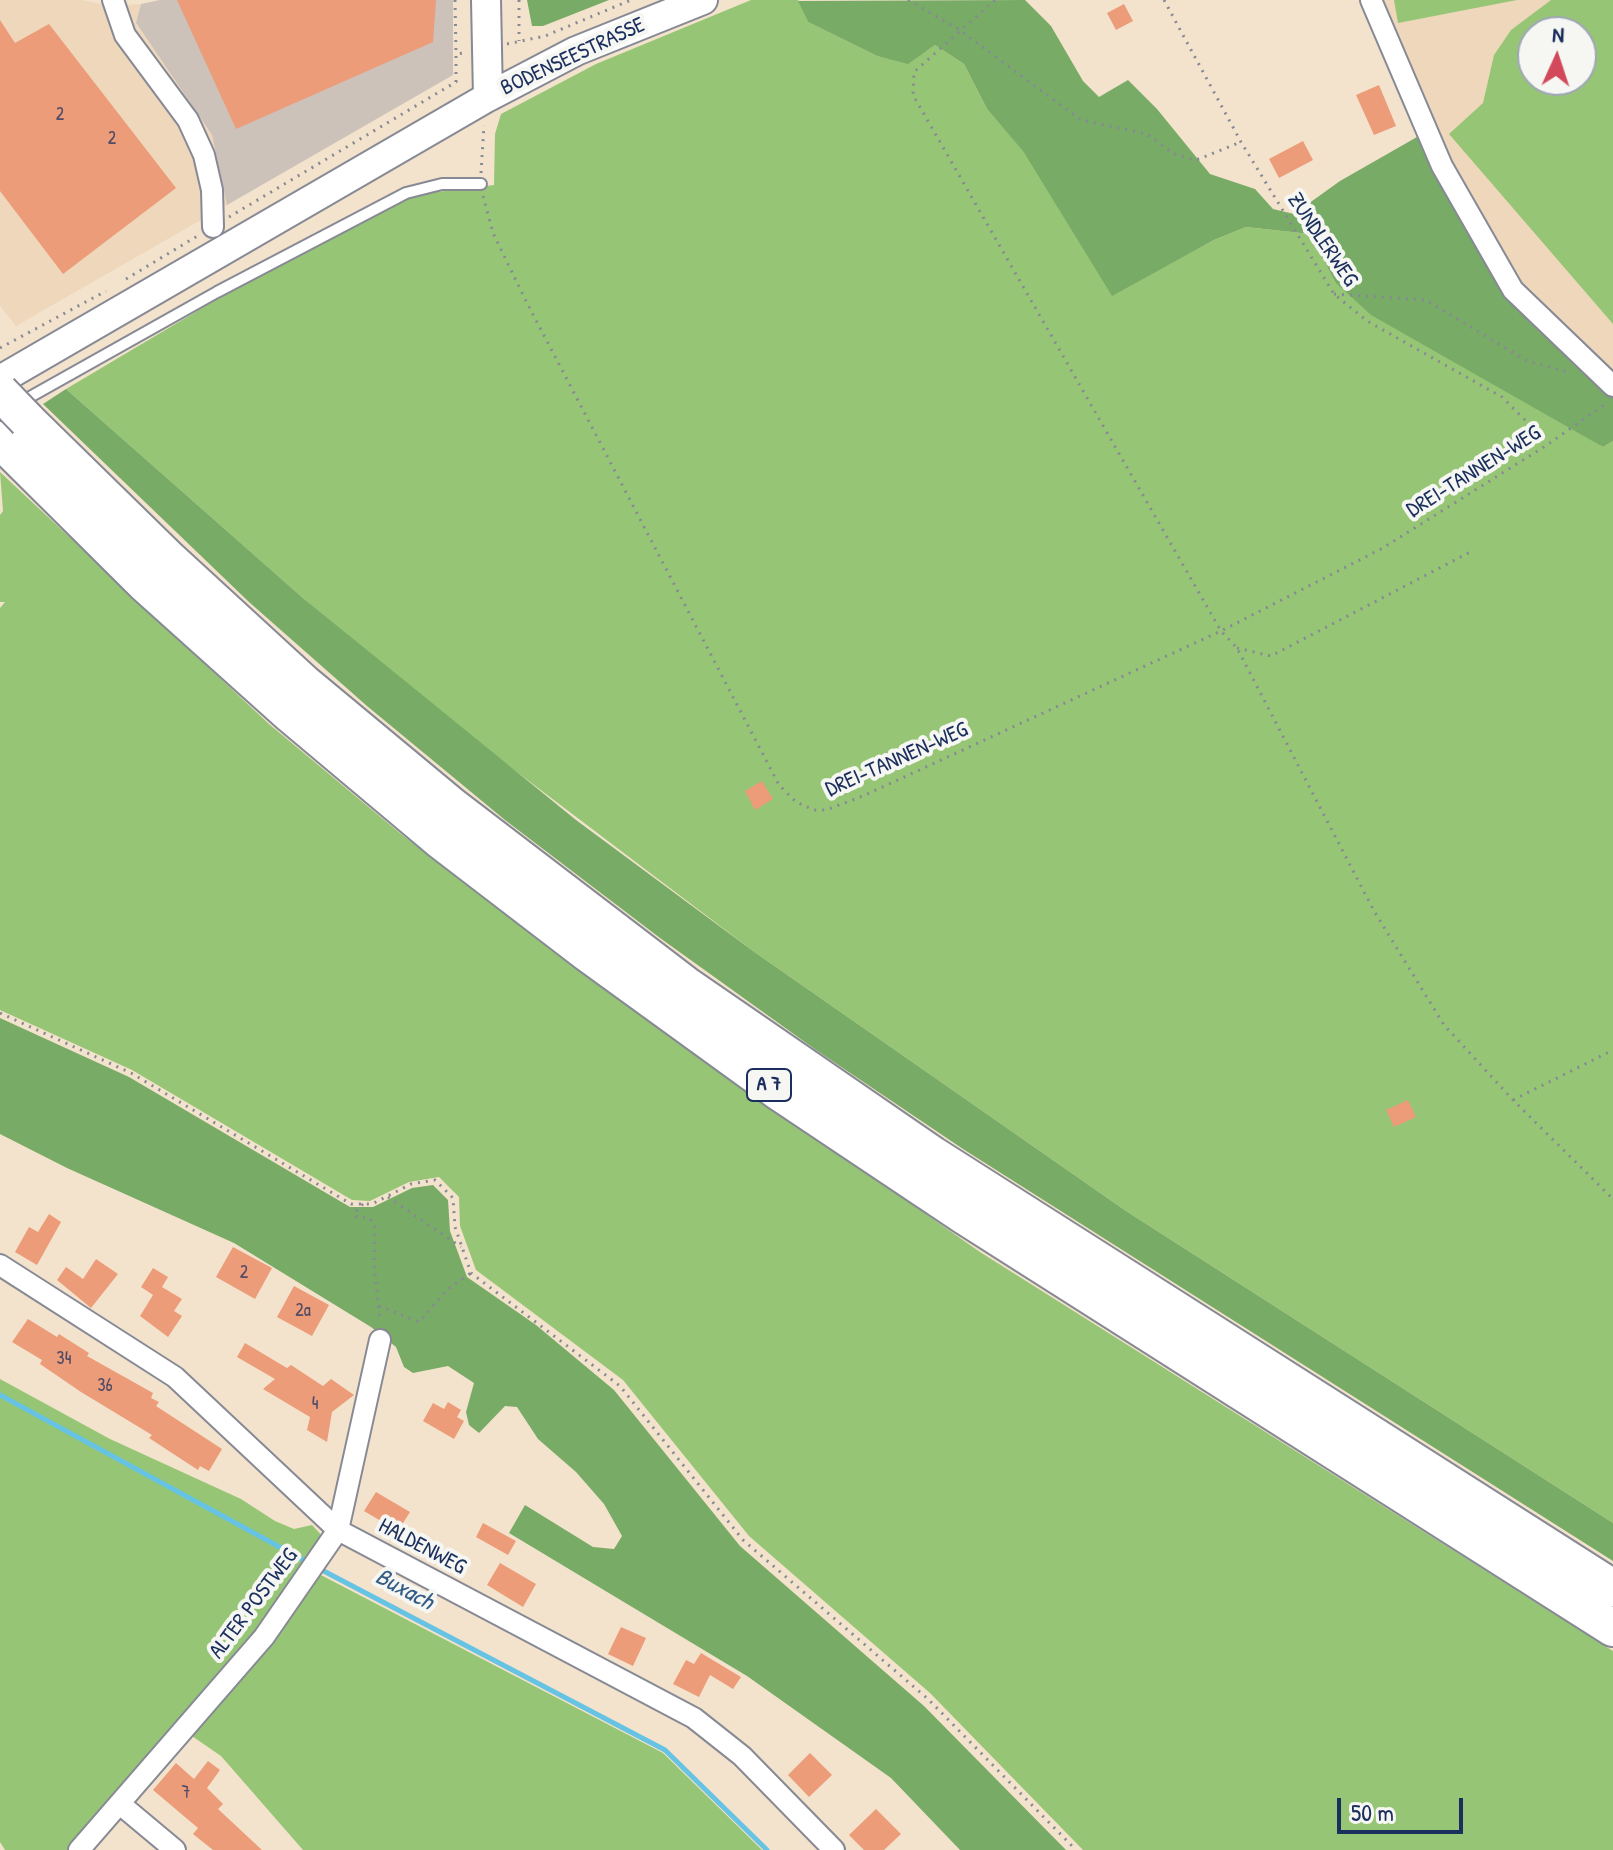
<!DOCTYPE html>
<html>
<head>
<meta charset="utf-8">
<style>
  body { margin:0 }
  #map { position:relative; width:1613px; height:1850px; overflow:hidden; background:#f3e3cc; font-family:"Patrick Hand",sans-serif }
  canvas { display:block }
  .north { position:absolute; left:1517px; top:16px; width:80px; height:80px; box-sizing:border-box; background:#f6f6f2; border:2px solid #9ea6b7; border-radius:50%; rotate:3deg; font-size:22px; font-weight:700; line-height:32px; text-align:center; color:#1b2f5e }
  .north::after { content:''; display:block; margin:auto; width:28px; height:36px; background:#d1495b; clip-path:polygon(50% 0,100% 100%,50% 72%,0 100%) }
  .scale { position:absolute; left:1337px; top:1798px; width:126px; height:36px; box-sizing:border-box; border:4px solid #1b2f5e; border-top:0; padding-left:10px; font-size:24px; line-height:28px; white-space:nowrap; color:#1b2f5e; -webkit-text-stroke:6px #f6f6f2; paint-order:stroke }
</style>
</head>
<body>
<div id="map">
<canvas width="1613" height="1850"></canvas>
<div class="north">N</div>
<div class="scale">50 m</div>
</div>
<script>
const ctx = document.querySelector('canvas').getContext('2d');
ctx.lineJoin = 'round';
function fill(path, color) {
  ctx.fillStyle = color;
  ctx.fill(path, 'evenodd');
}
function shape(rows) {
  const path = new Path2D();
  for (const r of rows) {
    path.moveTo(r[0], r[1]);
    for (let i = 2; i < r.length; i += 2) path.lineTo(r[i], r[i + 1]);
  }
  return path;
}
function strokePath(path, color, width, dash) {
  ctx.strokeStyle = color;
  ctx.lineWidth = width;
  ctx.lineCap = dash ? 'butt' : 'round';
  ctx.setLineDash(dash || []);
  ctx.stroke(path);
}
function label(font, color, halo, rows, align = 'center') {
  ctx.font = font + ' "Patrick Hand",sans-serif';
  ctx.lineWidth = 8;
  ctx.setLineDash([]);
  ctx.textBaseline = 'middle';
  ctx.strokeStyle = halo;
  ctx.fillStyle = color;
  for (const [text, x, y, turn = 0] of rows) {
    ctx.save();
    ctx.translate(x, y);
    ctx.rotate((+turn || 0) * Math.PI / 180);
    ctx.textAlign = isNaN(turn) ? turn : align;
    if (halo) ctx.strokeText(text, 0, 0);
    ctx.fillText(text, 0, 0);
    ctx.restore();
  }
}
const built = shape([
  [0,0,82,0,109,6,141,4,136,24,212,135,227,205,16,326,0,306],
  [1376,0,1613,0,1613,378,1518,288,1446,165],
  [1533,32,1581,32,1581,80,1533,80]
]);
const industrial = shape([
  [160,0,453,0,453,75,227,205,212,135,136,23,141,4]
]);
const green = shape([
  [751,0,798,0,808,22,877,56,908,63,935,45,964,64,987,109,1023,150,1112,295,1214,240,1246,227,1310,234,1335,282,1603,447,1613,441,1613,1523,1126,1211,753,951,480,744,303,598,66,389,241,285,381,210,420,194,494,185,495,134,501,114,596,64],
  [1394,0,1517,0,1398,23],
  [1551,0,1613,0,1613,324,1449,134,1483,103,1494,55,1511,30],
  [1533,32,1581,32,1581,80,1533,80],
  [0,472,269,724,401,834,586,976,980,1252,1613,1651,1613,1850,1083,1850,930,1693,749,1536,623,1380,476,1270,460,1226,459,1197,439,1177,409,1182,370,1201,352,1200,132,1070,0,1010,0,608,5,602,0,602,0,515,3,511],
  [0,1379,110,1439,241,1499,275,1521,294,1529,312,1525,324,1538,284,1599,67,1850,5,1850,0,1842],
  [317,1573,663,1753,762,1850,303,1850,221,1756,189,1734]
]);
const forest = shape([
  [527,0,609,0,543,26,532,26],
  [1025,0,1051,26,1083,81,1099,97,1128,80,1157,109,1210,174,1255,189,1273,209,1294,214,1340,181,1431,129,1518,288,1613,378,1613,441,1603,447,1371,315,1335,282,1310,234,1246,227,1214,240,1112,296,1023,151,987,109,964,64,935,45,908,64,877,56,808,22,798,1],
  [66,389,303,598,576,820,753,951,1126,1211,1613,1523,1613,1561,963,1149,816,1050,660,938,505,820,367,706,249,602,43,404],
  [0,1018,129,1077,350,1207,373,1207,412,1188,433,1185,448,1200,450,1231,467,1277,536,1325,614,1390,740,1546,924,1706,1066,1850,960,1850,891,1778,747,1676,509,1533,525,1505,593,1547,614,1549,622,1536,604,1504,576,1472,538,1439,517,1407,505,1406,479,1433,469,1425,466,1412,474,1383,448,1366,413,1373,404,1367,396,1347,371,1327,234,1243,67,1168,0,1134]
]);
const stream = shape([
  [0,1395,309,1563],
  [318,1568,665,1750,767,1850]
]);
const building = shape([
  [177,0,436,0,433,42,236,129],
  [1124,4,1133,21,1116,30,1107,13],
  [0,20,15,43,49,24,176,188,63,274,0,191],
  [1379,85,1396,126,1374,135,1356,95],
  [1303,141,1313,160,1279,178,1269,159],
  [762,781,773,799,755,810,745,791],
  [1408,1100,1416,1117,1394,1127,1386,1110],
  [49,1214,61,1222,37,1265,15,1252,29,1227,38,1232],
  [233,1247,272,1268,255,1299,216,1277],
  [96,1259,118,1274,91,1308,57,1280,66,1267,83,1279],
  [153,1268,168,1277,162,1287,182,1299,174,1311,182,1316,168,1337,140,1316,153,1295,141,1287],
  [294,1286,329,1305,312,1336,277,1317],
  [28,1319,57,1337,59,1334,89,1353,87,1356,153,1393,151,1398,159,1402,156,1406,222,1449,209,1471,200,1466,198,1470,149,1438,152,1435,81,1392,40,1364,42,1360,12,1342],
  [245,1343,287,1368,291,1365,323,1386,331,1379,354,1395,332,1412,327,1442,307,1430,310,1417,263,1389,275,1379,237,1357],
  [448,1402,461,1410,457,1417,464,1421,454,1439,423,1421,433,1403,444,1409],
  [376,1492,410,1512,398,1531,364,1511],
  [483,1523,516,1541,508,1555,476,1537],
  [500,1563,536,1584,523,1607,487,1585],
  [621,1627,646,1638,633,1666,608,1654],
  [701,1653,741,1677,733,1689,710,1675,699,1697,673,1684,686,1660,694,1664],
  [810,1753,832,1775,809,1797,788,1775],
  [208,1761,220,1770,207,1788,223,1804,218,1809,262,1850,213,1850,193,1834,198,1828,153,1790,176,1763,194,1779],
  [876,1809,901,1834,884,1850,864,1850,849,1835]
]);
const path = shape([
  [455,0,456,54],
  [519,0,519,41],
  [908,0,958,29,1081,120,1147,134,1174,154,1196,160,1241,142],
  [995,0,914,72,913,95,1221,631,1237,648,1374,911,1444,1025,1513,1100,1613,1199],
  [1164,0,1241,142,1334,294,1367,321,1502,397,1530,425],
  [507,44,545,36,631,0],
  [481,173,484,125],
  [483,196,493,233,526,301,779,785,796,802,814,810,826,810,863,796,1221,631,1381,549,1547,445,1608,402],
  [229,217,456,82,456,54,464,53],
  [126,279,199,235],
  [1334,294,1426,300,1527,361,1571,373],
  [0,348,106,291],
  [1237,648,1271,656,1474,550],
  [0,1013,131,1073,351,1204,372,1204,411,1184,435,1180,453,1198,455,1227,471,1273,620,1386,743,1540,928,1699,1076,1850],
  [1513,1100,1613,1050],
  [388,1197,461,1247],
  [363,1204,354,1213,357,1217,370,1218,375,1227,374,1264,380,1320],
  [379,1306,419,1322,448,1289,471,1273]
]);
const lane = shape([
  [21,402,217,292,406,193,442,184,481,184]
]);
const street = shape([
  [113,0,125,35,188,120,204,155,212,190,213,227],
  [1371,0,1442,166,1513,290,1613,386],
  [0,1265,175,1377,338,1530,694,1718,742,1756,834,1850],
  [120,1804,175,1850],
  [79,1850,264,1637,338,1530,380,1340]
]);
const secondary = shape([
  [486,0,488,97],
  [0,380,488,97,576,51,703,0]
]);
const highway = shape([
  [27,420,169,559,304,683,452,806,686,985,933,1155,1613,1588],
  [0,440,144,583,291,715,441,841,587,953,776,1090,963,1215,1613,1628]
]);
const highwayBridge = shape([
  [0,392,27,420]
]);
const numberNames = [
  ["2",60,115],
  ["2",112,139],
  ["2",244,1273],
  ["2a",303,1311],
  ["34",64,1359],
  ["36",105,1386],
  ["4",315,1404],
  ["7",186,1793]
];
const shields = [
  [769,1085,44]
];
const shieldNames = [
  ["A 7",769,1085]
];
const streetNames = [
  ["BODENSEESTRASSE",573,57,-25],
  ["ZUNDLERWEG",1322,240,56],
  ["DREI-TANNEN-WEG",1474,472,-32],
  ["DREI-TANNEN-WEG",897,760,-24],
  ["HALDENWEG",422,1547,28],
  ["ALTER POSTWEG",254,1604,-53]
];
const waterNames = [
  ["Buxach",404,1590,28]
];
fill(built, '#eed7bb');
fill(industrial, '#ccc2b9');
fill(green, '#96c675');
fill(forest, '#78ab66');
strokePath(stream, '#66c3e4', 5);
fill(building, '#ec9c79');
strokePath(lane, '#878995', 14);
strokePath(street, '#878995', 24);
strokePath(secondary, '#878995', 32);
strokePath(highway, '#878995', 40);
strokePath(path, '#878995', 3, [2, 6]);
strokePath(lane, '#fff', 10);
strokePath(street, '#fff', 20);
strokePath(secondary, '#fff', 28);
strokePath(highway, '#fff', 36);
strokePath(highwayBridge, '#878995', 40, []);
strokePath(highwayBridge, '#fff', 36);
label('18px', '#4f4a65', null, numberNames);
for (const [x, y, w] of shields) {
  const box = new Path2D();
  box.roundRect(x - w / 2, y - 16, w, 32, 6);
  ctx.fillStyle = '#f6f6f2';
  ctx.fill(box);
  strokePath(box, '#1b2f5e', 2);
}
label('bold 20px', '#1b2f5e', null, shieldNames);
label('22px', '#1b2f5e', '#f6f6f2', streetNames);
label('italic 24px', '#325b86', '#f6f6f2', waterNames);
</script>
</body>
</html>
